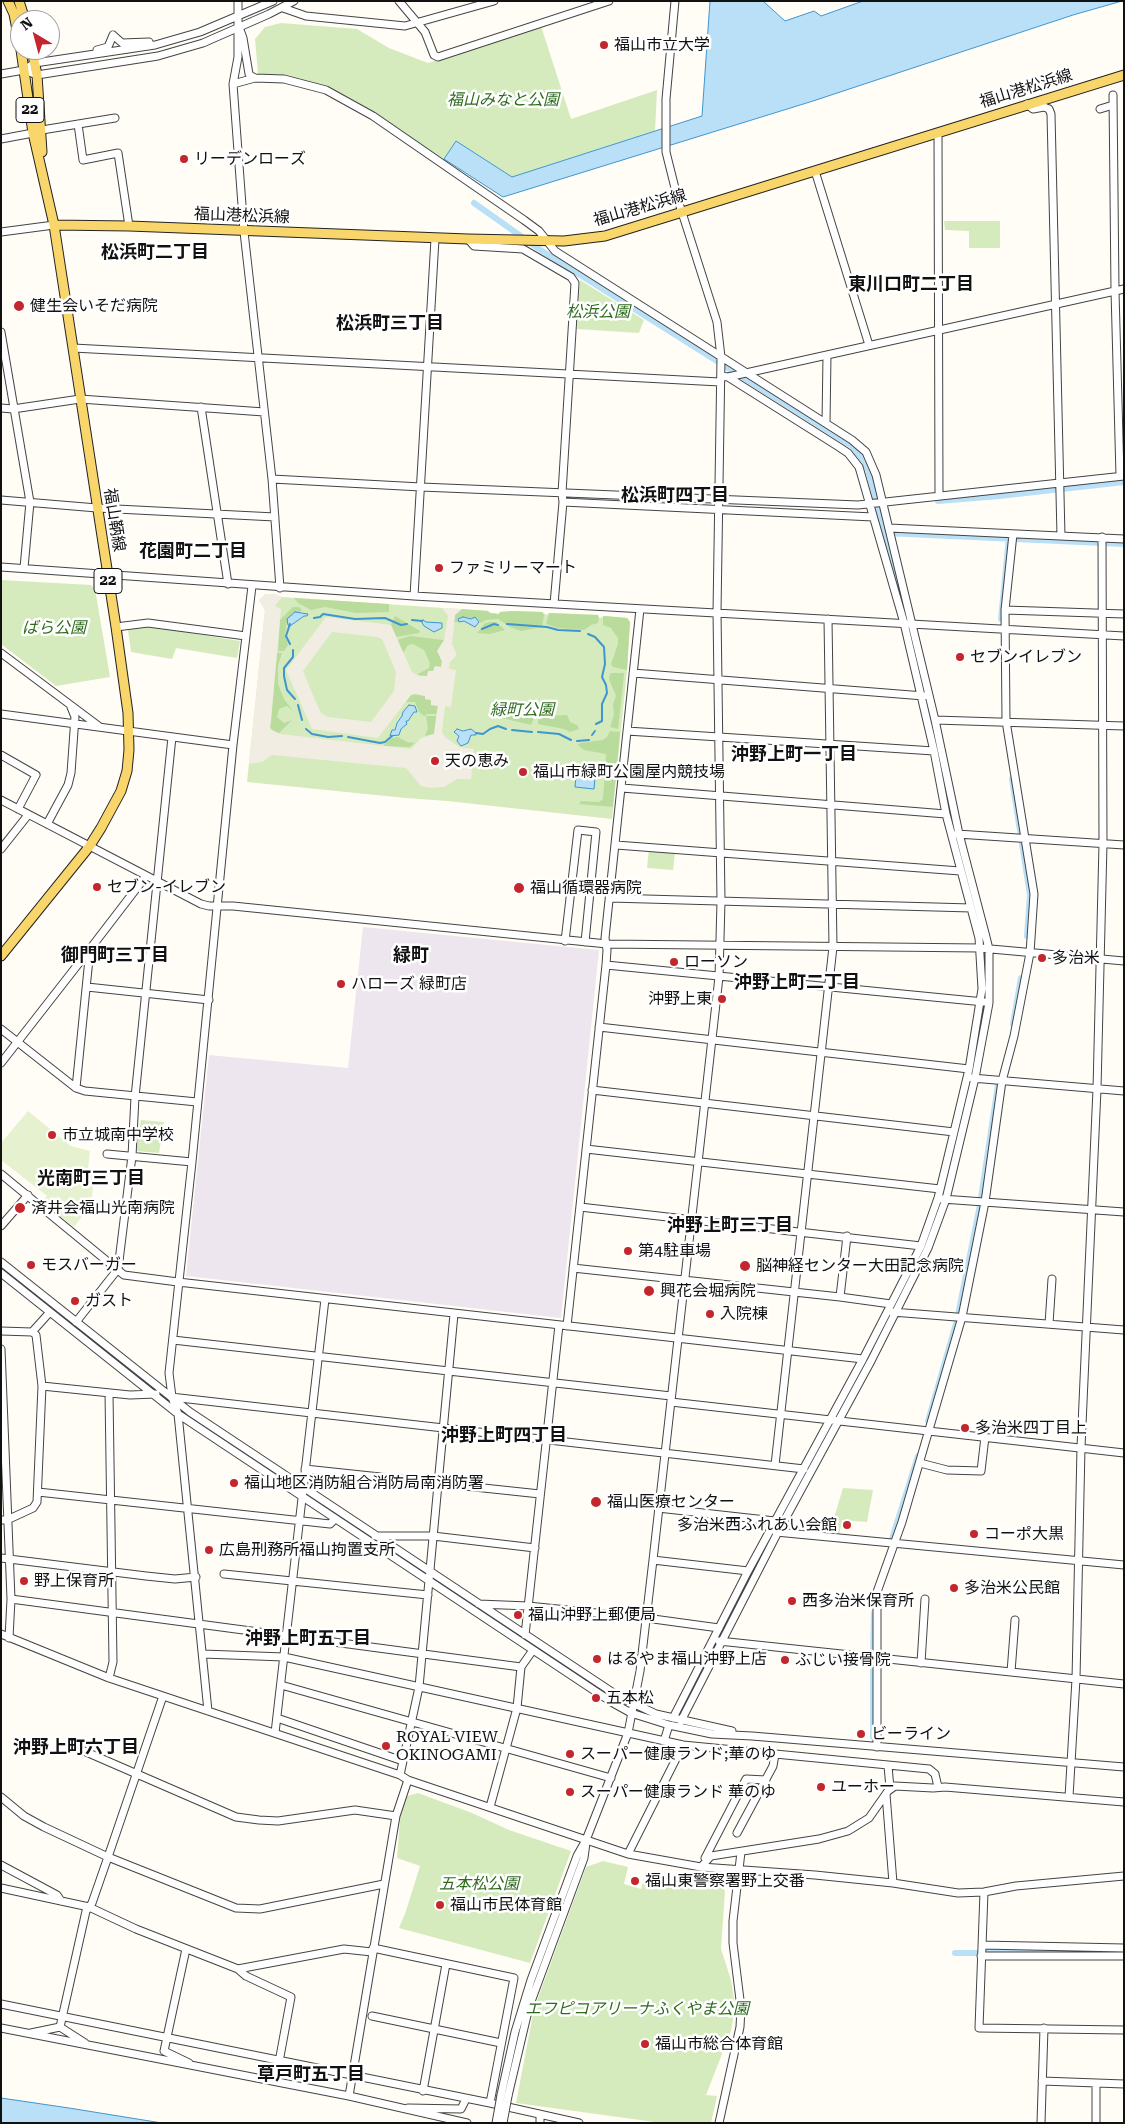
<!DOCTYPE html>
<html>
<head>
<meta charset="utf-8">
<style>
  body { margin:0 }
  #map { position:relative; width:1125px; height:2124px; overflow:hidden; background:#fffdf5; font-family:"Roboto Serif",serif }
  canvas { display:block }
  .frame { position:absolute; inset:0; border:2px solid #111; pointer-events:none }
  .north { position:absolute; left:10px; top:10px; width:50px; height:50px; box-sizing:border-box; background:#fff; border:1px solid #a0a0a0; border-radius:50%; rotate:323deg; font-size:14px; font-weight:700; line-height:20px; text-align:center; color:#111 }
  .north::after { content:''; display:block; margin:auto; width:18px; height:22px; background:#c4262e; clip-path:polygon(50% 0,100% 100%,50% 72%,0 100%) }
</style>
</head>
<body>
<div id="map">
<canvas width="1125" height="2124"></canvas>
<div class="frame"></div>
<div class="north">N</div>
</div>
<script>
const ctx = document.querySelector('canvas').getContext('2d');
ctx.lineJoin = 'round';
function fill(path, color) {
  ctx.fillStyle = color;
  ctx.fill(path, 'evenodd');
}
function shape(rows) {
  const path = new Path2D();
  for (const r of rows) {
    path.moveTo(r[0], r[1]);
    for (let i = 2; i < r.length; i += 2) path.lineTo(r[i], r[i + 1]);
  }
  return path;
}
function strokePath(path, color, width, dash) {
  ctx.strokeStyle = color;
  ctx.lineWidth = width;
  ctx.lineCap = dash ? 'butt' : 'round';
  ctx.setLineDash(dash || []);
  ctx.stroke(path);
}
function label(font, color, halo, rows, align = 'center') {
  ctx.font = font + ' "Roboto Serif","Noto Sans JP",serif';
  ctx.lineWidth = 5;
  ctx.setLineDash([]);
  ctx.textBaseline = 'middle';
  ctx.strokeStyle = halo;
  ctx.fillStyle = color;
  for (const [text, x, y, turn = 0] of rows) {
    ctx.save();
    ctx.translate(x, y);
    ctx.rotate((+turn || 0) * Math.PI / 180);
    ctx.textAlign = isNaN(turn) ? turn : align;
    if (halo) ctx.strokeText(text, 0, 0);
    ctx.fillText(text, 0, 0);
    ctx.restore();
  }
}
const industrial = shape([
  [363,927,599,950,561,1318,186,1276,209,1055,348,1068]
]);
const green = shape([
  [281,23,357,29,389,48,428,63,541,26,571,119,657,90,655,131,512,177,456,141,444,159,336,91,279,74,258,74,255,39,265,27],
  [944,221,1000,221,1000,248,969,248,969,231,945,230],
  [580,280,644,320,639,333,577,329],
  [1,580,91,585,95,589,110,677,56,686,1,644],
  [266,594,274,594,282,597,488,611,490,613,499,614,500,612,512,611,542,612,547,615,549,613,598,615,599,618,607,616,627,618,630,622,627,670,612,819,447,801,406,798,247,782,265,610,259,600],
  [147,626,240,641,237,658,176,648,172,659,131,652,128,630],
  [649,849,675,853,673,870,647,868],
  [141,1120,164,1122,159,1153,136,1151],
  [843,1488,873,1490,867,1522,842,1520,838,1542,827,1541],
  [418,1793,472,1813,509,1830,571,1851,530,1963,399,1928,406,1911,420,1866,397,1858,400,1820,404,1797],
  [603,1861,628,1867,624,1884,641,1889,646,1871,686,1879,716,1879,725,1891,721,1949,731,1980,735,2006,731,2031,706,2095,717,2096,711,2123,662,2123,516,2103,534,2009,586,1867]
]);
const forest = shape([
  [294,598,389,604,389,612,356,613,325,607,311,610,298,603],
  [293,607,299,607,302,610,300,612,293,613,287,622,285,635,288,645,284,651,278,651,280,620],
  [462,609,488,611,490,613,499,614,500,612,512,611,542,612,544,615,542,627,521,631,510,627,498,619,486,620,481,623,475,617,471,619,466,617,458,619,459,622,454,622,455,615],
  [549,613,598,615,599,618,598,623,591,625,584,630,558,628,546,624],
  [395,616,420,631,419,633,396,637,391,625],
  [603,616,627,618,630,622,627,670,613,667,611,664,618,644,618,638,611,628,603,625],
  [490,622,496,622,505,630,490,634,477,633,485,623],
  [410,636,444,640,440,658,442,661,441,667,427,676,416,675,429,668,430,663,424,650,413,644,408,645,403,653,397,640],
  [277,653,282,653,278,666,278,684,284,699,293,711,287,706,279,709,277,717,284,723,292,720,279,733,274,732,269,726,271,723],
  [612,673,624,673,624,675,618,729,610,727,614,715,613,704,616,696,609,679,610,674],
  [415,694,426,696,438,706,436,714,427,714,424,716,419,712,415,702,405,702,411,695],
  [509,711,531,715,534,718,531,725,502,718,505,712],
  [567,715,570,722,577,725,579,729,570,732,564,729,538,724,538,720,542,716],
  [426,716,436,716,434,734,425,736,428,728],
  [610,731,620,732,613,807,579,804,581,801,599,802,603,799,606,754,584,750,578,745,580,743,603,740,607,737],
  [398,737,407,742,415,743,410,747,383,746,392,738]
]);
const pitch = shape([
  [28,1111,71,1146,90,1151,88,1169,95,1171,91,1205,74,1227,42,1202,47,1196,1,1160,1,1143]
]);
const plaza = shape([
  [266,594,274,594,282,597,275,606,281,609,270,729,280,734,411,749,421,738,434,734,438,706,431,705,431,700,425,699,425,696,415,694,411,695,378,738,312,729,286,670,326,617,391,625,412,672,420,676,427,676,428,671,433,671,435,666,441,667,442,661,437,651,444,640,448,616,442,608,462,609,455,615,452,644,456,653,456,656,450,662,449,669,456,670,451,707,445,706,442,732,445,737,459,747,474,749,471,779,457,779,444,787,431,788,421,786,406,768,272,755,262,762,249,764,265,610,259,600],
  [332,632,377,637,382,639,396,672,394,691,371,722,328,717,321,713,312,693,303,671]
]);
const water = shape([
  [710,1,763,1,785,21,814,11,821,16,863,1,1122,1,1073,15,813,101,503,197,444,159,456,141,512,177,702,116,710,1],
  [295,612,308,614,307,616,304,616,290,626,288,625,287,619,295,612],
  [463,617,471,619,475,617,479,622,475,627,464,621,459,622,458,619,463,617],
  [423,620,426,622,442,623,442,628,434,632,424,626,421,621,423,620],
  [409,705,415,706,417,712,414,712,408,721,406,721,407,724,401,729,399,735,390,736,392,730,395,730,397,723,402,716,403,712,409,705],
  [457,729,463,731,471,729,476,733,476,735,471,735,468,743,461,746,457,741,459,736,454,732,457,729],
  [577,766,596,768,594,789,575,787,577,766],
  [1,2098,69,2108,162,2123,1,2123,1,2098]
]);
const stream = shape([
  [314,618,320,617,323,614,355,619,385,618,401,625,407,624],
  [412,620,422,621],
  [507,624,547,627,558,630,580,631],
  [482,629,494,624,498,625],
  [588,634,595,637,604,647,605,664,602,677,606,685,607,693,602,704,602,721,596,724],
  [290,644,286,636,290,624],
  [293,650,293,657,284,668,284,676,287,690,295,699],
  [298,705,302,720],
  [306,729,312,734,328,737,342,736],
  [512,730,532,732],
  [538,732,559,734,571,740],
  [476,733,483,734,490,729,498,726,506,729],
  [592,735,595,731],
  [348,737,380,743,385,742,392,736],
  [577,741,589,740]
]);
const canal = shape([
  [474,203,542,251,852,446,864,461,868,470,904,603],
  [938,501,999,496,1124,482],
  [886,533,1124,544],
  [1001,619,1009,537],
  [929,709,934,731],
  [1012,779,1030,895,1027,936],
  [948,800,955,829],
  [985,945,986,980],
  [982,1022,986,990],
  [1013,1024,1021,978],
  [981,1198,998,1085],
  [919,1259,941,1202,978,1044],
  [958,1315,980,1205],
  [843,1405,891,1314],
  [928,1421,957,1320],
  [892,1539,918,1456],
  [873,1654,874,1613],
  [684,1704,821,1446],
  [873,1737,873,1662],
  [986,1950,1124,1952],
  [955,1953,977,1953]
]);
const minor = shape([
  [238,1,238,57,233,84,244,232,272,479,280,588],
  [399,1,425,32,434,55,438,57,609,1],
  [283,8,306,16,405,26,494,1],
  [239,27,243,38,249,74,251,76,255,78,284,79,326,90,373,116,524,220,539,231,555,251,852,440,866,452,876,475,935,720,959,834,986,937,989,949,989,1003,975,1078,946,1199,928,1248,871,1361,778,1532,681,1721],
  [113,35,122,43,149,42],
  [97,50,108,47,113,35],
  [24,70,37,75,158,56,203,43,269,14,294,1],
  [1,74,24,70,35,63,155,45,200,32,273,1],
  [233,84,255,78],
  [1113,95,1115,291,1120,476],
  [1027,104,1033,109,1044,107,1049,109,1051,114,1061,536],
  [1100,109,1113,105],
  [78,124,83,160,118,153,129,226],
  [42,130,115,118],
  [938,133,939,496],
  [1,139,33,133],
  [815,171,869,345],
  [1,232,54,225],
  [468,239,474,246,523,249,571,277,575,283,562,493,563,502,554,604],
  [1,332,30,502,24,568],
  [73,348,720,382],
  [728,377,1124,289],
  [201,407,228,584],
  [1,408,13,409,80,399,264,412],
  [826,423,827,355],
  [272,479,421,487,858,505,1124,476],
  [1,500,97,508,275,517],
  [563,502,873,517],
  [889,528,1124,539],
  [1,567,414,596,1124,636],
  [414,596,435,239],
  [1005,610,1124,614],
  [116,627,148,623,246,636],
  [1,653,100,727],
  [633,673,924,696],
  [1,714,233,745],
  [935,720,1124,726],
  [627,731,934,751],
  [1,755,36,775,18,809],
  [622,788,946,814],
  [1,800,201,904,209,906,233,906,607,944,980,948,1124,961],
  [47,824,68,785,71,773,75,717,71,707],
  [957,834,1124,845],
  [616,845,960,871],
  [1,849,28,815],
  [610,898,971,908],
  [565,941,578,830,596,832,585,942],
  [606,965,984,1002],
  [87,987,209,1000],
  [599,1027,969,1069],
  [1,1029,76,1088,85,1091,197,1102],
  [1,1063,90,949],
  [972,1078,1124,1091],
  [76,1088,90,949,146,876],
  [592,1090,954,1132],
  [586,1149,940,1189],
  [107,1154,192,1162],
  [1,1174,124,1275,178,1282,863,1359],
  [942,1199,1124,1212],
  [580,1207,921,1246],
  [1,1226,28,1195],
  [1,1262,190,1412,618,1696,656,1714,732,1731],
  [573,1268,840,1297,891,1304],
  [1,1273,178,1414,613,1703,631,1713,669,1725,712,1734,752,1736,1124,1767],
  [840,1297,847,1236],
  [892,1312,1124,1330],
  [76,1322,118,1269,132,1156,135,1097,172,737],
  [1049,1324,1052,1279],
  [567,1326,606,965,607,950,605,938,640,609],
  [1,1331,32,1332,36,1335,42,1386,37,1502,33,1508,7,1520,1,1520],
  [32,1332,50,1312],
  [173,1340,671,1396],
  [1,1349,11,1599,9,1638],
  [42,1386,130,1395,156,1394],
  [171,1397,804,1469],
  [671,1402,1124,1453],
  [920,1463,947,1470,981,1471,985,1437],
  [775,1465,833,947,828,619],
  [305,1469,540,1494],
  [38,1492,330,1524,335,1519],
  [658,1508,775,1521],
  [776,1532,1124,1565],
  [375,1536,433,1536,535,1548],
  [1,1558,146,1576,175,1579,196,1577],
  [653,1560,748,1571],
  [224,1574,428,1595],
  [11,1599,521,1667],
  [479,1604,528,1606,646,1618,719,1628],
  [1,1634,109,1678,400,1775,408,1780,628,1854,701,1867,815,1875,893,1883,958,1893,984,1892,1016,1886,1124,1876],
  [525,1635,559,1325],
  [719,1641,1124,1684],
  [203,1654,284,1657,683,1745,929,1769,935,1774,938,1787],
  [921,1663,925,1599],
  [1011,1672,1015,1620],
  [109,1678,113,1662,109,1393],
  [281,1685,611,1778],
  [208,1711,178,1414,172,1397,169,1373,192,1162,233,745,252,586],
  [277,1718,403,1761],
  [673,1718,748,1571,863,1359,921,1246,938,1198,954,1132,969,1069,982,989,979,938,946,814,934,751,904,623,859,467,848,453,839,447,728,377,721,376],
  [275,1733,325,1299],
  [664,1741,669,1725],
  [877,1747,877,1592,902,1522,962,1317,985,1202,1002,1081,1014,1036,1030,953,1034,894,1006,721,1005,610,1013,534],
  [77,1748,236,1817,259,1820,278,1821,355,1810,396,1816],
  [888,1766,890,1788],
  [400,1775,419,1687,454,1314],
  [886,1794,893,1883],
  [1,1797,24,1816,44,1827,108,1857,236,1908,260,1909,384,1884],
  [1069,1797,1076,1679,1081,1447,1097,1089,1103,844,1102,537],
  [490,1807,517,1708,521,1667,533,1650],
  [737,1833,773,1766,775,1754],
  [628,1854,683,1745],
  [705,1858,746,1779,766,1780],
  [1,1865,57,1895,61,1901],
  [701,1867,711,1856,819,1839,848,1831,869,1818,888,1791,895,1786,933,1788,945,1787,1124,1802],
  [1,1888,89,1907,136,1929,238,1969,344,1949,372,1952],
  [984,1892,979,2028,1124,2030],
  [982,1945,1124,1948],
  [186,1949,164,2051,189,2063],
  [981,1956,1124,1956],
  [238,1969,246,1976,291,1997,279,2062],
  [1,2004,490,2103,514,1978,373,1948],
  [372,2016,501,2043],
  [1,2028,349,2096,467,2123],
  [31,2033,60,2027],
  [85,2043,60,2027,86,1911,92,1903,108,1857,163,1696],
  [1042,2081,1124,2084],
  [423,2091,446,1964],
  [501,2095,515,2032,531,1980,577,1856,586,1840,628,1733,640,1671,653,1560,719,977,721,901,717,612,721,357,717,322,678,200,666,152,666,99,675,1],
  [349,2096,396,1816,408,1780],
  [508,2096,529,2007,584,1858,586,1843],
  [490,2103,579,2123],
  [408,2108,461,2109,466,2099],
  [540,2115,540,2123],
  [719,2123,740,2027,741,2008,733,1943,733,1921,741,1852],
  [1041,2123,1044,2028],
  [1096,2123,1096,2083]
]);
const major = shape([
  [8,1,14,14,20,46],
  [19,1,25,20],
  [32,50,37,75,42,152],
  [54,225,129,226,468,239,564,241,605,236,1124,75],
  [1,956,89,847,101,828,121,791,127,771,129,750,128,713,116,627,54,225,33,133,21,50]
]);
const minorBridge = shape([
  [496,2123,501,2095],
  [503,2123,508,2096]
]);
const markers = [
  [604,45,5,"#c4262e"],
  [184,159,5,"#c4262e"],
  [19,306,6,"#c4262e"],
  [439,568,5,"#c4262e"],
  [960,657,5,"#c4262e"],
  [435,761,5,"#c4262e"],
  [523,772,5,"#c4262e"],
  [97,887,5,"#c4262e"],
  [519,888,6,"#c4262e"],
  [1042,958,5,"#c4262e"],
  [674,962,5,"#c4262e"],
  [341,984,5,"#c4262e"],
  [722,999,5,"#c4262e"],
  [52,1135,5,"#c4262e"],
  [20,1208,6,"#c4262e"],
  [628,1251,5,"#c4262e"],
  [31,1265,5,"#c4262e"],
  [745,1266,6,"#c4262e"],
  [649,1291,6,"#c4262e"],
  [75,1301,5,"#c4262e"],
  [710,1314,5,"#c4262e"],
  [965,1428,5,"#c4262e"],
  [234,1483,5,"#c4262e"],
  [596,1502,6,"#c4262e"],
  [847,1525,5,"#c4262e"],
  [974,1534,5,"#c4262e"],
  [209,1550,5,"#c4262e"],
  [24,1581,5,"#c4262e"],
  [954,1588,5,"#c4262e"],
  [792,1601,5,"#c4262e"],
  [518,1615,5,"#c4262e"],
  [597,1659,5,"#c4262e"],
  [785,1660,5,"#c4262e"],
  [596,1698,5,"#c4262e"],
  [861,1734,5,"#c4262e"],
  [386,1746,5,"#c4262e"],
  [570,1754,5,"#c4262e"],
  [821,1787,5,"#c4262e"],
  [570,1792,5,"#c4262e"],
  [635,1881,5,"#c4262e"],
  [440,1905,5,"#c4262e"],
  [645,2044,5,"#c4262e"]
];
const shields = [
  [30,110,28],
  [108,581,28]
];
const shieldNames = [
  ["22",30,110],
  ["22",108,581]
];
const poiNames = [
  ["福山市立大学",614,45],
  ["リーデンローズ",194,159],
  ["健生会いそだ病院",30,306],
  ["ファミリーマート",449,568],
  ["セブンイレブン",970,657],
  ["天の恵み",445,761],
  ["福山市緑町公園屋内競技場",533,772],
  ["セブン-イレブン",107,887],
  ["福山循環器病院",530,888],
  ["多治米",1052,958],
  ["ローソン",684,962],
  ["ハローズ 緑町店",351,984],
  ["沖野上東",712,999,"right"],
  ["市立城南中学校",62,1135],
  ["済井会福山光南病院",31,1208],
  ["第4駐車場",638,1251],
  ["モスバーガー",41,1265],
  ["脳神経センター大田記念病院",756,1266],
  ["興花会堀病院",660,1291],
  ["ガスト",85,1301],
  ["入院棟",720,1314],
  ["多治米四丁目上",975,1428],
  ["福山地区消防組合消防局南消防署",244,1483],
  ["福山医療センター",607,1502],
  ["多治米西ふれあい会館",837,1525,"right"],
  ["コーポ大黒",984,1534],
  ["広島刑務所福山拘置支所",219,1550],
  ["野上保育所",34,1581],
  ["多治米公民館",964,1588],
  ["西多治米保育所",802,1601],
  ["福山沖野上郵便局",528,1615],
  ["はるやま福山沖野上店",607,1659],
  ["ふじい接骨院",795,1660],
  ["五本松",606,1698],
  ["ビーライン",871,1734],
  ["ROYAL VIEW",396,1737],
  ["OKINOGAMI",396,1755],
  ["スーパー健康ランド;華のゆ",580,1754],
  ["ユーホー",831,1787],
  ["スーパー健康ランド 華のゆ",580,1792],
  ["福山東警察署野上交番",645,1881],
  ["福山市民体育館",450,1905],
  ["福山市総合体育館",655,2044]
];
const streetNames = [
  ["福山港松浜線",1026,89,-17],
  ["福山港松浜線",640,208,-16],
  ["福山港松浜線",242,216,2],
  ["福山鞆線",114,520,81]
];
const parkNames = [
  ["福山みなと公園",503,100],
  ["松浜公園",598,312],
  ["ばら公園",54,628],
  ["緑町公園",522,710],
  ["五本松公園",479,1884],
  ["エフピコアリーナふくやま公園",637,2009]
];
const neighbourhoodNames = [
  ["松浜町二丁目",155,253],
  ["東川口町二丁目",911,285],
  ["松浜町三丁目",390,324],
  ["松浜町四丁目",675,496],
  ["花園町二丁目",193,552],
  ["沖野上町一丁目",794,755],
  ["御門町三丁目",115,956],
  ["緑町",411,956],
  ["沖野上町二丁目",797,983],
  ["光南町三丁目",91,1179],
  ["沖野上町三丁目",730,1226],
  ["沖野上町四丁目",504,1436],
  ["沖野上町五丁目",308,1639],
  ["沖野上町六丁目",76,1748],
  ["草戸町五丁目",311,2075]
];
fill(industrial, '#eee6ef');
fill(green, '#d5ebbd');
fill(forest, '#b9dc9c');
fill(pitch, '#e6f2cf');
fill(plaza, '#f1ede2');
fill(water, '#b9e0f7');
strokePath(water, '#3f96cf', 1);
strokePath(stream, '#3f96cf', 2);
strokePath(canal, '#b9e0f7', 6);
strokePath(minor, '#444', 9);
strokePath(major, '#222', 11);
strokePath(minor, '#fff', 7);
strokePath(major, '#f9d66b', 9);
strokePath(minorBridge, '#444', 9, []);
strokePath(minorBridge, '#fff', 7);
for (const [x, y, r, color] of markers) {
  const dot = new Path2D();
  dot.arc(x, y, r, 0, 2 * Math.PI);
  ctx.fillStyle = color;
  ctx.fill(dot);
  strokePath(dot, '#fff', 2);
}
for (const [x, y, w] of shields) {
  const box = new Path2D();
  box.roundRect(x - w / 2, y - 12.5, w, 25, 4);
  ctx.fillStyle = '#fff';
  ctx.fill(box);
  strokePath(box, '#111', 1);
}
label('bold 15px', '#111', null, shieldNames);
label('16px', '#111', '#fff', poiNames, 'left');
label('16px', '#111', '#fff', streetNames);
label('italic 16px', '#2f6b1f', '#fff', parkNames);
label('bold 18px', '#111', '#fff', neighbourhoodNames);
</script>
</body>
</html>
